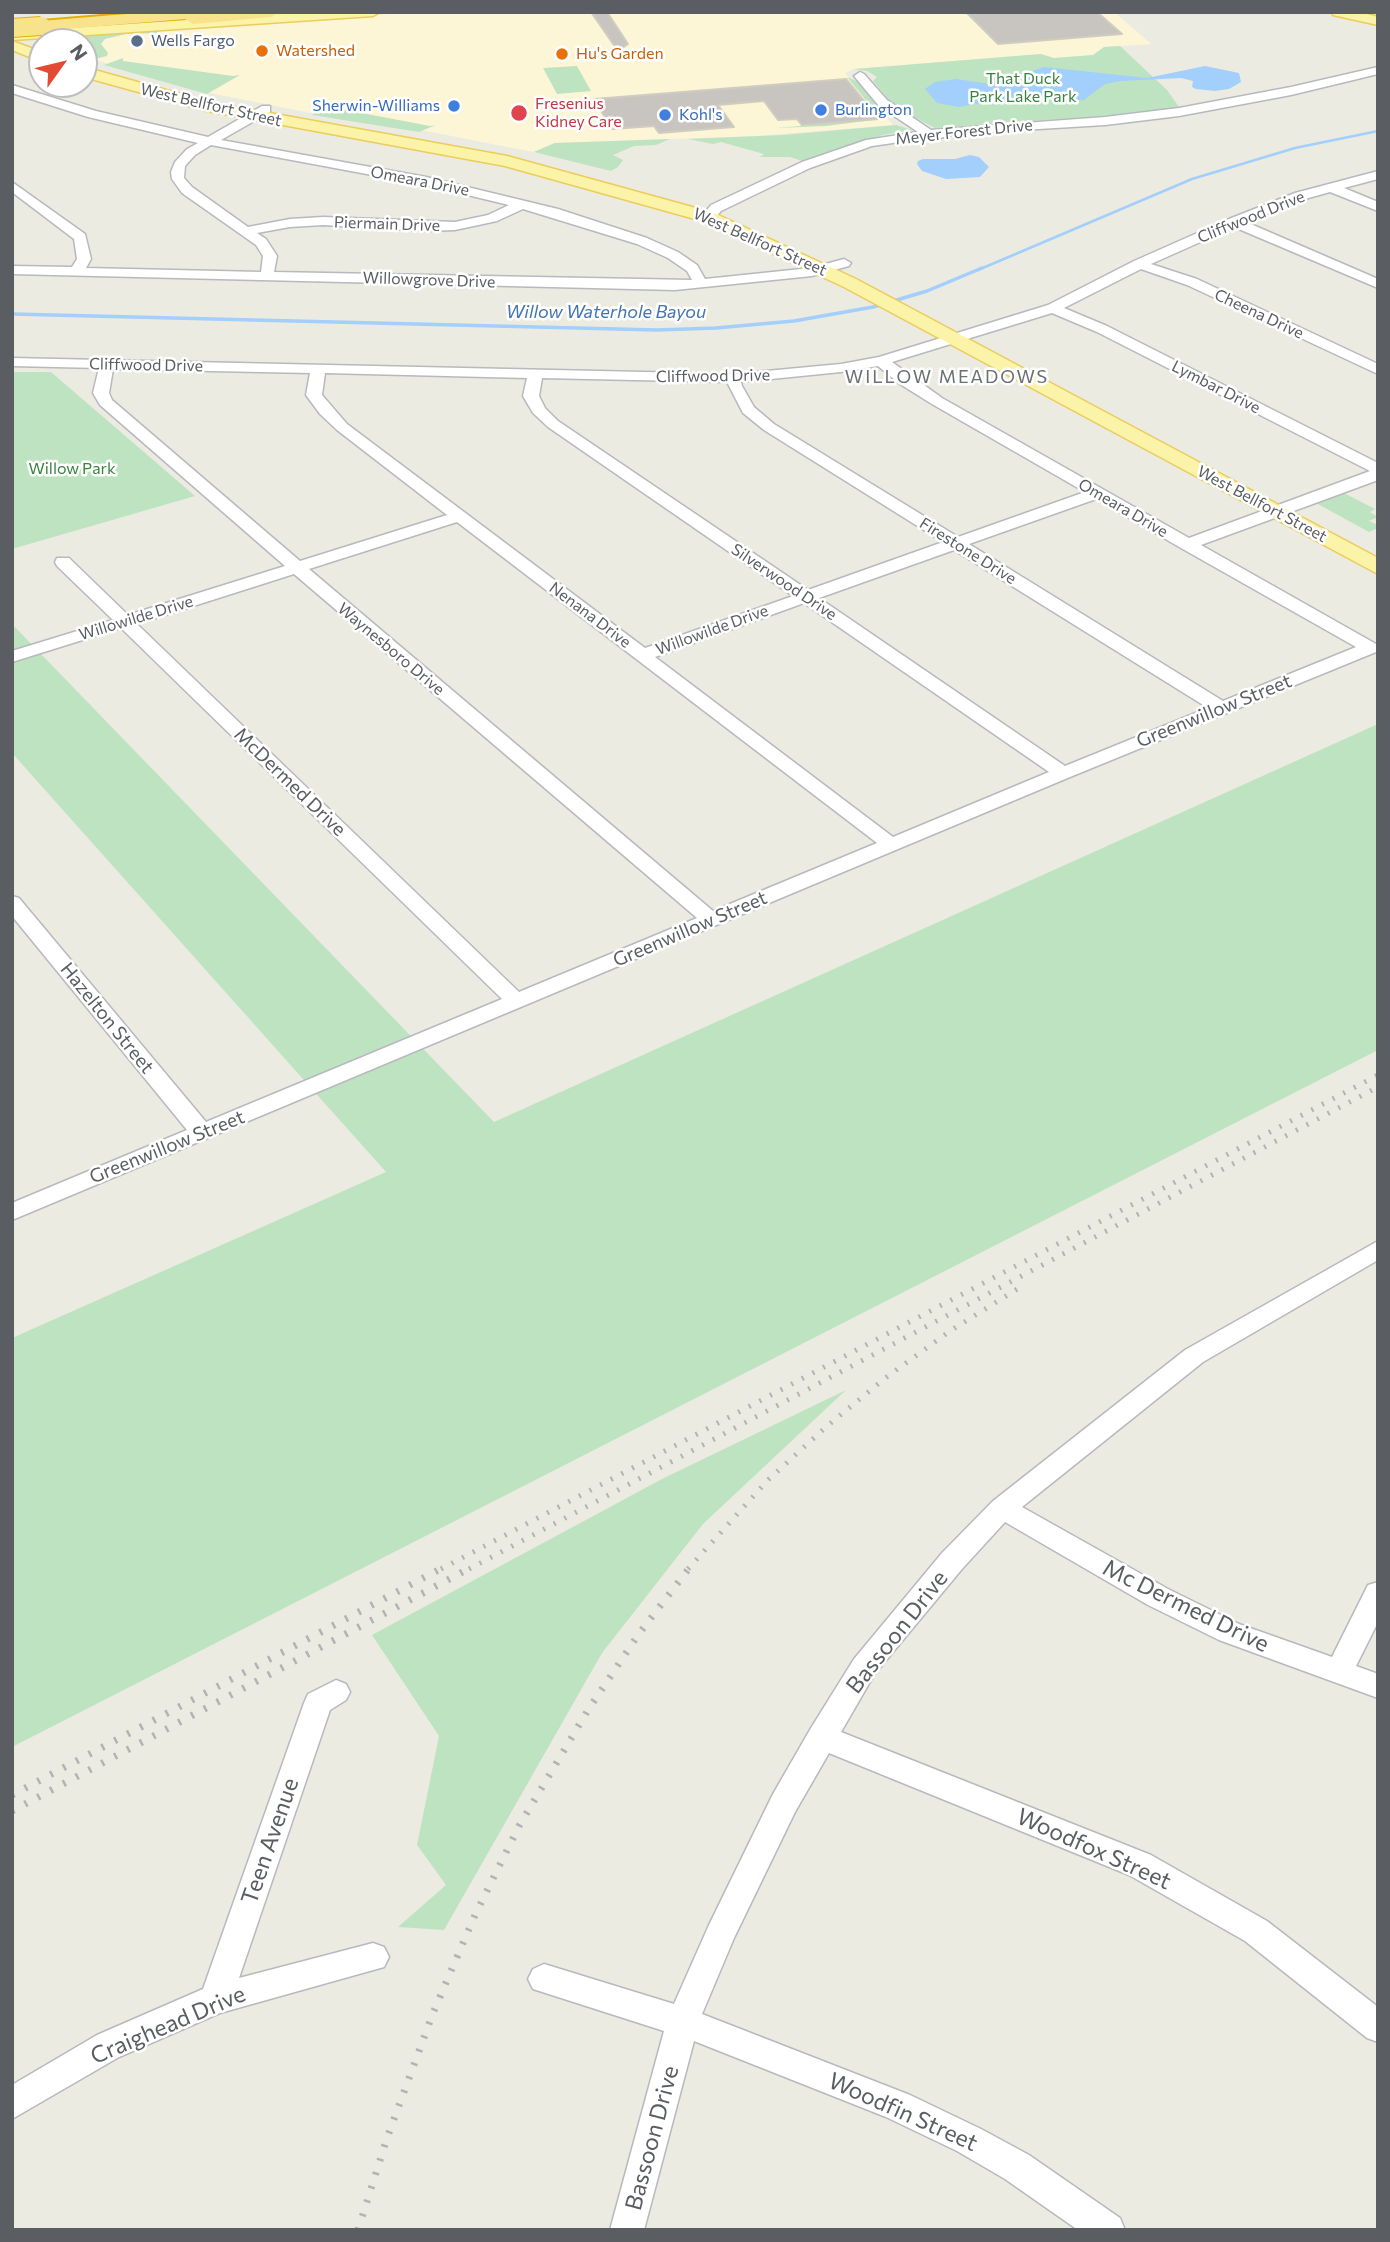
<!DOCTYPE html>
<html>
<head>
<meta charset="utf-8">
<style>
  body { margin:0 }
  #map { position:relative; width:1390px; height:2242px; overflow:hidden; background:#ecebe1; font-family:Commissioner,sans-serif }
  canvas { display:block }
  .frame { position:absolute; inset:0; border:14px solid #5a5d62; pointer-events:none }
  .north { position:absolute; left:28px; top:28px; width:70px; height:70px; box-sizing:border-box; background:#fff; border:2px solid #bdbec0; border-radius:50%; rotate:56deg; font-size:19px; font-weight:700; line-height:28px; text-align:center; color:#5a5d62 }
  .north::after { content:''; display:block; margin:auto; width:24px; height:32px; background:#e24b32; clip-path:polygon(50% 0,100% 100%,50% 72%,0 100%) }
</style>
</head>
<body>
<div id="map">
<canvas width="1390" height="2242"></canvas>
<div class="frame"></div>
<div class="north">N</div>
</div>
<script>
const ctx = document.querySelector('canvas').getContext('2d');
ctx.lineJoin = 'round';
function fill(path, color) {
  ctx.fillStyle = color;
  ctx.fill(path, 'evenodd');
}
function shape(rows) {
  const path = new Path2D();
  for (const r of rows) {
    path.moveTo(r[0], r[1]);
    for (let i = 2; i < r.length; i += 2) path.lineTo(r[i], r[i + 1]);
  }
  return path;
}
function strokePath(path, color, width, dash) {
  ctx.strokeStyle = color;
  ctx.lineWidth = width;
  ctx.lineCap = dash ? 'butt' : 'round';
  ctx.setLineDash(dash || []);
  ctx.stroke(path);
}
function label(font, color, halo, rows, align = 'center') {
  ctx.font = font + ' Commissioner,sans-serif';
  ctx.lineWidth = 5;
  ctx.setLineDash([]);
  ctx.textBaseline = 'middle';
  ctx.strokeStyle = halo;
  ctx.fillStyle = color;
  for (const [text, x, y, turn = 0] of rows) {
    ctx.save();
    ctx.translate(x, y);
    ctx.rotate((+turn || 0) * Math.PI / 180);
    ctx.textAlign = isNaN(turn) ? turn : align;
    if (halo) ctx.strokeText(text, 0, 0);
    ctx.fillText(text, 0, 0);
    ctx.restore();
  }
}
const commercial = shape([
  [417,12,1114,12,1151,44,1104,47,1094,55,1054,58,1041,54,854,69,845,73,893,125,756,136,554,143,533,152,426,131,316,114,205,92,105,63,84,55,84,42,55,36]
]);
const green = shape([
  [160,29,157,33,126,34,105,39,101,44,108,53,107,56,90,60,84,58,84,42,46,42,45,39],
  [1120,46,1167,90,1179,107,1128,114,935,128,895,107,873,81,877,77,867,71,854,69,1041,54,1054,58,1093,55,1104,47],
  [123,58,123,61,233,76,240,75,207,94,104,65],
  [577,66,591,91,557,94,543,68],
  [847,77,863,84,886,111,888,118,827,126,776,128,881,119],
  [325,106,430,126,436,125,419,132,312,115],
  [896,125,912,130,883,135,802,161,790,157,760,157,764,154,721,142,713,144,688,139,783,135],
  [670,139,656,145,634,146,613,155,623,160,618,167,611,171,534,152,555,143],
  [12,372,51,372,195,496,12,549],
  [1340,491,1375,509,1370,512,1378,517,1369,521,1378,525,1378,528,1369,532,1316,503,1315,500],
  [12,624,494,1122,1378,724,1378,1050,12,1747,12,1338,386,1172,12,753],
  [846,1390,703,1524,602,1653,444,1930,398,1927,446,1885,417,1845,439,1736,372,1635,662,1479]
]);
const water = shape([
  [1205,66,1239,73,1241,82,1229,89,1215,91,1196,89,1192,87,1193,81,1181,78,1121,81,1105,84,1084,100,1018,96,959,107,937,103,925,89,935,82,956,79,1011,87,1020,85,1032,71,1044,67,1147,78],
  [970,155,979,157,989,167,980,177,946,179,922,171,917,164,918,161,923,159,955,159]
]);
const streamFar1 = shape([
  [978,270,1192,179,1295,148,1378,131]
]);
const stream = shape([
  [12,314,657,330,716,328,794,321,873,307,927,291,982,268]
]);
const building = shape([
  [591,12,607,12,628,44,618,51,591,12],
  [966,12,1097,12,1122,34,998,44,966,12],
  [846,79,879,119,802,125,797,119,778,120,764,101,718,105,734,127,659,133,654,126,612,129,594,99,846,79]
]);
const minor = shape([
  [1378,67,1378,74,1291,95,1179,116,1105,125,955,134,932,140,927,138,872,146,810,168,721,211,713,220,703,220,701,217,711,205,802,162,866,140,918,132,879,106,854,76,860,72,864,74,887,100,931,130,1105,117,1179,108,1291,87,1378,67],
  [12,85,96,111,208,137,262,106,270,106,270,112,221,140,426,177,558,209,647,238,678,252,697,265,705,279,811,268,844,259,851,263,849,266,812,276,675,290,12,274,12,266,72,267,77,259,74,239,12,192,12,182,85,234,91,259,86,268,261,272,263,256,256,245,182,193,172,179,171,172,175,162,187,149,198,143,88,117,12,93,12,85],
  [211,145,426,185,509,205,488,215,455,222,323,217,290,219,248,227,192,187,184,178,185,166,195,155,211,145],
  [523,209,637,244,668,258,687,271,692,280,274,272,277,256,266,239,257,233,290,227,323,225,426,231,455,230,497,221,523,209],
  [1378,171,1378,179,1344,188,1378,202,1378,211,1330,192,1305,199,1246,222,1378,279,1378,288,1234,227,1151,264,1197,279,1378,364,1378,374,1187,285,1141,269,1064,308,1107,326,1378,463,1378,480,1201,545,1376,644,1376,652,1070,777,12,1220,12,1203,187,1130,12,916,12,896,19,898,206,1122,502,999,121,628,12,662,12,651,113,620,57,566,55,562,57,558,69,558,128,615,285,566,100,405,93,393,99,368,12,366,12,358,734,374,841,364,879,357,1048,305,1134,261,1229,219,1295,193,1378,171],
  [1052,313,1097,332,1370,471,1189,538,942,398,892,362,1052,313],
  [878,366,900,384,932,404,1085,492,958,537,774,424,754,407,742,386,741,382,841,372,878,366],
  [113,369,310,373,306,395,320,414,337,430,447,515,300,561,112,400,109,393,113,369],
  [325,373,527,378,523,396,533,413,548,427,793,596,645,648,347,424,322,395,325,373],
  [542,378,727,382,743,413,764,430,943,542,808,590,558,421,545,408,539,396,542,378],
  [1096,499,1181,548,1356,647,1223,701,969,544,1096,499],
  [457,522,877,843,713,911,309,569,457,522],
  [954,550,1208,708,1065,766,819,598,954,550],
  [294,574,697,918,519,992,137,624,294,574],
  [804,603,1049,772,893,837,655,657,804,603],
  [1378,1241,1378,1260,1203,1362,1022,1507,1168,1589,1239,1624,1332,1657,1368,1585,1378,1582,1378,1622,1356,1666,1378,1674,1378,1698,1219,1640,1148,1605,1005,1522,962,1569,874,1675,841,1732,1151,1855,1267,1921,1378,2007,1378,2042,1367,2038,1245,1941,1129,1875,829,1753,795,1812,734,1938,702,2014,910,2095,981,2129,1029,2155,1120,2218,1125,2230,1078,2230,1005,2179,957,2151,886,2117,694,2041,644,2230,610,2230,664,2031,533,1989,528,1979,533,1969,544,1964,674,2004,709,1925,773,1794,811,1728,854,1659,942,1553,993,1501,1185,1350,1378,1241],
  [336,1680,346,1684,350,1692,346,1700,330,1710,239,1978,373,1943,384,1947,389,1957,384,1967,220,2013,119,2057,12,2119,12,2085,97,2035,203,1989,304,1703,308,1694,336,1680]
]);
const major = shape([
  [304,12,380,12,373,16,12,40,12,32,304,12],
  [1331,12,1359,12,1378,17,1378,25,1333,15,1331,12],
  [12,41,42,52,42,62,12,50,12,41],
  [84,67,209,102,507,156,714,213,856,279,1378,558,1378,574,844,287,702,221,505,166,207,111,84,77,84,67]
]);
const highway = shape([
  [151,12,279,12,271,17,193,24,185,19,41,31,33,26,41,21,151,12]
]);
const railFar1 = shape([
  [441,1569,1378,1075],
  [469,1569,1378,1087],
  [688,1569,768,1480,826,1427,884,1379,950,1331,1022,1286]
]);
const rail = shape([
  [12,1795,444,1567],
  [12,1811,472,1567],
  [358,2230,387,2138,433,2013,475,1915,519,1826,588,1710,638,1635,690,1567]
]);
const highwayBridge = shape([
  [12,28,41,26]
]);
const markers = [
  [137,41,7,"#5c6f8a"],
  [262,51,7,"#e8710a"],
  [562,54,7,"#e8710a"],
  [454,106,7,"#3f7fe0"],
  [821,110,7,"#3f7fe0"],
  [519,113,9,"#e0444e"],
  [665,115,7,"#3f7fe0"]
];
const farServicenames = [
  ["Wells Fargo",151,41]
];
const farFoodnames = [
  ["Watershed",276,51],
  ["Hu's Garden",576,54]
];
const farParknames = [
  ["That Duck",1023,79],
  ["Park Lake Park",1023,97],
  ["Willow Park",72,469]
];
const farHealthnames = [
  ["Fresenius",535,104],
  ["Kidney Care",535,122]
];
const farStreetnames = [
  ["West Bellfort Street",211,105,13],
  ["Meyer Forest Drive",964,132,-6],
  ["Omeara Drive",420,181,11],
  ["Cliffwood Drive",1251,217,-22],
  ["Piermain Drive",387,224,2],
  ["West Bellfort Street",760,242,24],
  ["Willowgrove Drive",429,280,2],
  ["Cheena Drive",1259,314,25],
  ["Cliffwood Drive",146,365,1],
  ["Cliffwood Drive",713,376,-1],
  ["Lymbar Drive",1216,387,27],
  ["West Bellfort Street",1262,504,28],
  ["Omeara Drive",1123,508,30],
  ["Firestone Drive",968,551,32],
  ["Silverwood Drive",784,582,34],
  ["Nenana Drive",590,615,37],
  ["Willowilde Drive",136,618,-17],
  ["Willowilde Drive",712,630,-20],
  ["Waynesboro Drive",391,649,40]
];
const farShopnames = [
  ["Sherwin-Williams",440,106,"right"],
  ["Burlington",835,110],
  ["Kohl's",679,115]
];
const farWaternames = [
  ["Willow Waterhole Bayou",606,312]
];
const farNeighbourhoodnames = [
  ["WILLOW MEADOWS",947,377]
];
const streetNames = [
  ["Greenwillow Street",1214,711,-22],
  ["McDermed Drive",290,782,44],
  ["Greenwillow Street",690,929,-23],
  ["Hazelton Street",107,1018,51],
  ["Greenwillow Street",167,1147,-22]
];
const nearStreetnames = [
  ["Mc Dermed Drive",1186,1606,26],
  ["Bassoon Drive",897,1632,-52],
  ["Teen Avenue",270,1841,-71],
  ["Woodfox Street",1094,1849,24],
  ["Craighead Drive",168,2025,-23],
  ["Woodfin Street",903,2112,24],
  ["Bassoon Drive",652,2138,-75]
];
fill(commercial, '#fcf6d7');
fill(green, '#bee3c1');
fill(water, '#a2cffb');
strokePath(streamFar1, '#a2cffb', 2.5);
strokePath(stream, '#a2cffb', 3.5);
fill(building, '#c8c4bf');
strokePath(building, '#d1ccc0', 2);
strokePath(minor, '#b7b9be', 3);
strokePath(major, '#ebcc5c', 3);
strokePath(highway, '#e5ad09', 4);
fill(minor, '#fff');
fill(major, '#fbf3a7');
fill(highway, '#f8e38c');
strokePath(railFar1, '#b2b3b3', 5, [2, 10]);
strokePath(rail, '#b2b3b3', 7, [2.5, 12]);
strokePath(highwayBridge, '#e5ad09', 20, []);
strokePath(highwayBridge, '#f8e38c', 18);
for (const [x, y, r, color] of markers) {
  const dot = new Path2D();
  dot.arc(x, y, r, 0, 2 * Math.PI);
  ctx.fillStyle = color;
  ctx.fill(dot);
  strokePath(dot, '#fff', 2.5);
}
label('16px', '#4e5e75', '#fff', farServicenames, 'left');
label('16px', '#c56008', '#fff', farFoodnames, 'left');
label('16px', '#388340', '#fff', farParknames);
label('16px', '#be3a42', '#fff', farHealthnames, 'left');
label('16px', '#5a5d62', '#fff', farStreetnames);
label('16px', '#366cbe', '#fff', farShopnames, 'left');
label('italic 18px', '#4374b4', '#fff', farWaternames);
ctx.letterSpacing = '2px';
label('18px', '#6b6f74', '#fff', farNeighbourhoodnames);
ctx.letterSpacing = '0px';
label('19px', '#5a5d62', '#fff', streetNames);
label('23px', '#5a5d62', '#fff', nearStreetnames);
</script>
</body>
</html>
